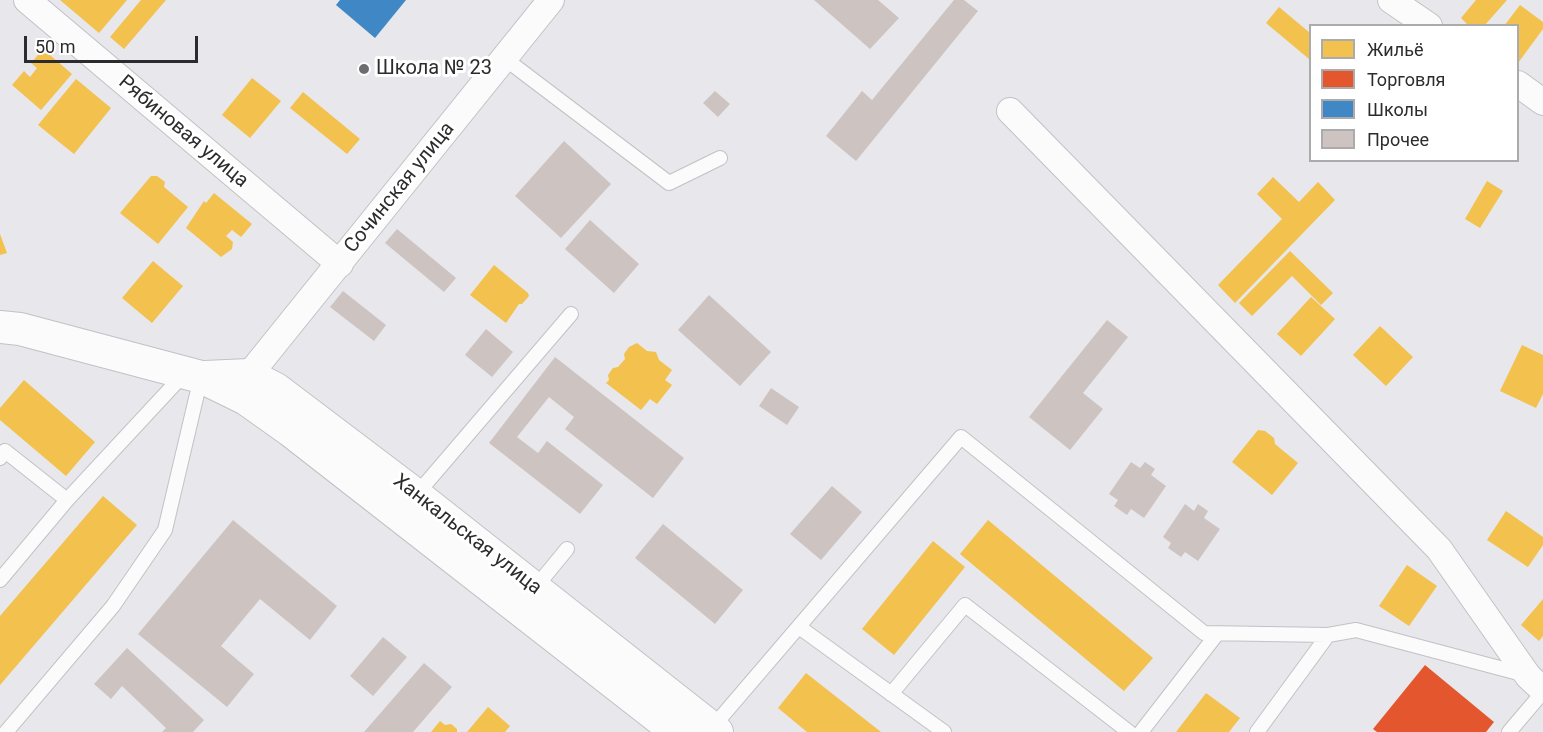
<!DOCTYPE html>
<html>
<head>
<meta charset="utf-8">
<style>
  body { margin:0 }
  #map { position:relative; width:1543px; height:732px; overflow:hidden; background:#e7e7ec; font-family:Roboto,sans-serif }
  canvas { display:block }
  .legend { position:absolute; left:1309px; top:24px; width:210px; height:138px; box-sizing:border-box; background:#fff; border:2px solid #ababab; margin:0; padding:8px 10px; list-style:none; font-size:18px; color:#2c2c2e }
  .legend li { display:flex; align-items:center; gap:12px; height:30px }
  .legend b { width:30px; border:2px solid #ababab }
  .scale { position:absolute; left:24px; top:36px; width:174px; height:27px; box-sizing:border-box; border:3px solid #2c2c2e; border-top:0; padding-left:8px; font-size:18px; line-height:21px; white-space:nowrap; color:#2c2c2e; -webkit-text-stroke:4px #fff; paint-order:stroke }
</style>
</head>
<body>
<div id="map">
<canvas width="1543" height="732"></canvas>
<ul class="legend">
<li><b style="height:16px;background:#f2c14e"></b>Жильё</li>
<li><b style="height:16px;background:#e4572e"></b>Торговля</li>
<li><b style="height:16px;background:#3f88c5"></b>Школы</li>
<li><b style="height:16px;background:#cdc4c1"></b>Прочее</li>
</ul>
<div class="scale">50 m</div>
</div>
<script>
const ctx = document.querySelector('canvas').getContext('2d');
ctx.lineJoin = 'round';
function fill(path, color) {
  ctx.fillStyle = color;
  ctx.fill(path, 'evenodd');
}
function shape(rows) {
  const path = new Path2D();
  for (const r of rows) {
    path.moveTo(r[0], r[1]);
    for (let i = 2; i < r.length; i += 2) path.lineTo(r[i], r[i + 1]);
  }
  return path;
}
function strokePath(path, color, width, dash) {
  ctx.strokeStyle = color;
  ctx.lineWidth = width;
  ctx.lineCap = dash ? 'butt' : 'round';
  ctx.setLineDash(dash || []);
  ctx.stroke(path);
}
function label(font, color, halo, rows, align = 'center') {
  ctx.font = font + ' Roboto,sans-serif';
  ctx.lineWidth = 6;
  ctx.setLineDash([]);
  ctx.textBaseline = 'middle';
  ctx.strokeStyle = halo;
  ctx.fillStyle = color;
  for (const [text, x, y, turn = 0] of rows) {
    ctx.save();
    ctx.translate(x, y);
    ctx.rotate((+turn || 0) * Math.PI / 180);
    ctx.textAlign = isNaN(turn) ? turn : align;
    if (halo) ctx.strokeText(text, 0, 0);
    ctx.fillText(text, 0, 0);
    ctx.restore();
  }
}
const homes = shape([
  [60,0,127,0,99,33],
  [141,0,166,0,124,49,110,37],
  [1476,0,1507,0,1484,26,1469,26,1461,18],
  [1520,5,1543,22,1543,29,1518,63,1518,26,1504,26],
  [1279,7,1310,33,1309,59,1266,23],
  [43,49,72,74,41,110,12,85,24,71,30,77,37,68,31,63],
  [252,78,281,101,250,138,222,115],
  [76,79,111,108,74,154,38,125],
  [303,92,360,139,347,154,290,108],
  [151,176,157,176,165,182,164,187,188,207,158,244,120,213],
  [1273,177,1299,202,1318,182,1335,200,1235,303,1218,285,1282,219,1257,194],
  [1487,181,1503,191,1480,228,1465,219],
  [214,193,252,224,241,237,232,230,226,236,233,242,232,249,221,257,186,228,204,201,206,203],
  [0,234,7,253,0,255],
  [1290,251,1333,293,1321,305,1292,276,1252,316,1239,303],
  [153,261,183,286,152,323,122,298],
  [494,265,528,293,529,296,522,304,519,304,506,323,470,295],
  [1311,297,1335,319,1301,356,1277,334],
  [1380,326,1413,357,1386,386,1353,355],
  [637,343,647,351,656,352,659,360,672,370,665,380,672,385,657,404,650,399,641,410,606,383,609,380,608,375,613,368,618,367,625,359,624,354,629,347],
  [1522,345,1543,355,1543,394,1536,408,1500,391],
  [24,380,95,442,66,476,0,420,0,408],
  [1258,430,1265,431,1274,438,1275,444,1298,463,1272,495,1232,462],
  [103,496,137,525,0,685,0,616],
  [1506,511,1543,537,1543,545,1528,567,1487,540],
  [988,520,1153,658,1124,691,960,554],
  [933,541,965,567,894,655,862,629],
  [1407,565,1437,586,1409,626,1379,606],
  [1543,599,1543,636,1539,641,1521,625],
  [806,673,881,732,807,732,778,708],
  [1206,693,1240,718,1229,732,1176,732],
  [488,707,510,726,505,732,467,732],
  [440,721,445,725,451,724,457,729,457,732,431,732]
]);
const shops = shape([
  [1425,665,1494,722,1486,732,1377,732,1373,729]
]);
const schools = shape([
  [340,0,406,0,375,38,336,5]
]);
const building = shape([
  [814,0,878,0,899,18,870,49],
  [954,0,964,0,978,11,856,161,826,136,862,91,872,100],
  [715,91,730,104,718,117,703,103],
  [564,141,611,184,561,238,515,196],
  [590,220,639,264,614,293,565,249],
  [397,229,456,278,444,292,385,243],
  [343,291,386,325,374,341,330,307],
  [709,295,771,352,740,386,678,330],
  [1107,320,1128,337,1083,393,1103,409,1070,450,1029,417],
  [486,329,513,352,492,377,465,355],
  [555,357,684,458,653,498,565,429,574,417,549,397,517,437,538,453,547,441,603,485,580,514,489,443],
  [771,388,799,407,787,425,759,406],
  [1131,462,1140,468,1145,462,1155,469,1151,475,1166,486,1144,518,1131,509,1127,515,1114,506,1118,500,1109,494],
  [832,486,862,512,821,560,790,534],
  [1185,504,1194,511,1198,504,1208,511,1204,518,1220,529,1198,561,1185,552,1181,557,1168,548,1171,543,1163,537],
  [233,520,337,606,310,640,260,599,221,646,254,674,227,707,138,634],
  [663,524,743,590,715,624,635,558],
  [383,637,407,657,373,696,350,676],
  [127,648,204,720,193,732,162,732,166,728,122,686,111,699,94,684],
  [424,663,452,687,413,732,364,732]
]);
const service = shape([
  [504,58,669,183,720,158],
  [0,458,5,451,67,500],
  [416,495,571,314],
  [0,580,67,500,184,374],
  [535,588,567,549],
  [799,627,944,732],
  [891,694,965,605,1129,732],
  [711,729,961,437,1204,633,1328,635,1356,630,1526,675],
  [6,732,113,606,165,530,201,377],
  [1141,732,1217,634],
  [1257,732,1328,635],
  [1509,732,1543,692]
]);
const minor = shape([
  [27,0,340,264],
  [1391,0,1429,26],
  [1518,84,1543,102],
  [1010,111,1439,549,1528,676,1543,690],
  [249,375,551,0]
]);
const tertiary = shape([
  [0,327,20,329,201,377,246,399,291,431,677,732],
  [205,377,249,375,276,389,416,495,717,732]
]);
const markers = [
  [364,69,6,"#6d6d70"]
];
const poiNames = [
  ["Школа № 23",376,69]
];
const streetNames = [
  ["Рябиновая улица",183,132,40],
  ["Сочинская улица",400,188,-51],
  ["Ханкальская улица",467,535,38]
];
fill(homes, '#f2c14e');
fill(shops, '#e4572e');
fill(schools, '#3f88c5');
fill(building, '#cdc4c1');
strokePath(service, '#c2c2c5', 16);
strokePath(minor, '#c2c2c5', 28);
strokePath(tertiary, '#c2c2c5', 34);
strokePath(service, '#fbfbfc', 14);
strokePath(minor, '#fbfbfc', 26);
strokePath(tertiary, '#fbfbfc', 32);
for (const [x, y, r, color] of markers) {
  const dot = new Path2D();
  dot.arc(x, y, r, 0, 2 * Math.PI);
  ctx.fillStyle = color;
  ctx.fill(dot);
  strokePath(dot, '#fff', 2);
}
label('20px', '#2c2c2e', '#fff', poiNames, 'left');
label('20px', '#2c2c2e', '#fff', streetNames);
</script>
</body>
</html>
